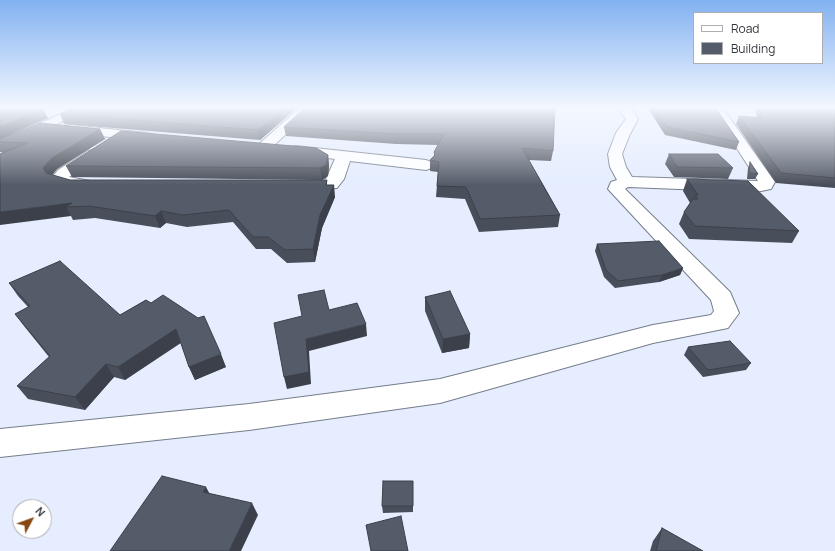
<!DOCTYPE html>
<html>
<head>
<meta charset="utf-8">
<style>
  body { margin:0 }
  #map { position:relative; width:835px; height:551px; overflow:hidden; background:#e5edfe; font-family:Manrope,sans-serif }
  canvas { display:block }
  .legend { position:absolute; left:693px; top:12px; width:130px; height:52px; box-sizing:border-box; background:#fff; border:1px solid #adaeb1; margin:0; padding:5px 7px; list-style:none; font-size:12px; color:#32353b }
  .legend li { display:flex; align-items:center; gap:8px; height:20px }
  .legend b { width:20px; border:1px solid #adaeb1 }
  .north { position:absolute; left:12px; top:499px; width:40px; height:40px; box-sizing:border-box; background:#fff; border:1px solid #adaeb1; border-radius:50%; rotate:49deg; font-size:11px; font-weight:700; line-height:16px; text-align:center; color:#32353b }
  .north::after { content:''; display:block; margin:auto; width:14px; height:18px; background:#884711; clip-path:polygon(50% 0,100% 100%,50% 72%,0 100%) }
</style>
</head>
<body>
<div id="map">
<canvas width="835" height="551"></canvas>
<ul class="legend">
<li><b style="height:5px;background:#fff"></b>Road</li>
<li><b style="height:11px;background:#555c69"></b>Building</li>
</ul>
<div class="north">N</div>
</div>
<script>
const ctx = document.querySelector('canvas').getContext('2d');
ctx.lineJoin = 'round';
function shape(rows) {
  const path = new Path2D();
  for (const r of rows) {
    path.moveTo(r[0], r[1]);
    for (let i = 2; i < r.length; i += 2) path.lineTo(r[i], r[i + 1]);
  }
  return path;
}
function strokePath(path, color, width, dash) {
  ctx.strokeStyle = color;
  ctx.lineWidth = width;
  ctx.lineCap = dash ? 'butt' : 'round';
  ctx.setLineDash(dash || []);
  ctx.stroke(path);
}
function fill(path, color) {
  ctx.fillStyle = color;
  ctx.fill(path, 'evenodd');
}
const minor = shape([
  [77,107,94,107,0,150,0,141,77,107],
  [301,107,315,107,269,150,259,150,257,147,259,144,301,107],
  [617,107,630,107,638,119,630,134,622,154,626,167,632,177,758,181,710,107,722,107,775,182,771,189,756,192,628,187,625,189,730,292,739,313,728,328,653,343,440,403,249,430,0,457,0,429,249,404,440,379,653,325,711,315,714,311,711,300,608,189,611,182,617,180,610,167,608,154,616,133,626,119,617,107],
  [71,125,146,133,151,134,153,137,151,140,146,141,66,132,64,129,66,126,71,125],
  [296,146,426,160,431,162,434,165,431,168,426,170,350,161,344,179,337,188,298,191,292,190,290,186,292,182,326,179,335,159,291,153,289,150,291,147,296,146],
  [93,150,98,151,100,154,98,157,69,177,90,181,92,185,90,189,84,190,52,183,50,180,58,170,88,151,93,150]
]);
const wall = shape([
  [0,107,48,118,11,134,100,129,105,139,57,169,52,175,70,180,327,180,327,185,335,197,322,228,315,262,287,263,271,249,256,249,233,222,187,227,166,223,160,228,95,218,73,220,71,216,4,153,0,152],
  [33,107,72,107,68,109],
  [74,107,298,107,260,140,64,124,60,114],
  [306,107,553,151,551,161,529,160,560,215,558,227,479,232,465,199,436,197,438,172,430,171,430,160,434,156,434,152,439,145,396,144,286,136,284,127],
  [650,107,714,107,739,142,736,150,665,135,649,110],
  [755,107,835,107,835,188,776,183,736,124,739,116,757,118],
  [669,154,733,168,728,179,674,177,665,164],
  [328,155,329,166,328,176,322,180,72,177,66,166],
  [750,162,758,174,755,179,747,179,748,168],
  [687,179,799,231,792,243,689,239,679,224,684,212,690,203,683,191],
  [597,244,683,268,680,275,659,282,615,288,604,277,595,251],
  [9,283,120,315,146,300,226,367,195,380,189,367,181,343,125,380,114,377,85,410,28,399,17,386,49,357,24,326,15,314,28,307,18,296],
  [425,297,470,334,469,348,442,353,425,311],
  [688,347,751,363,746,370,703,377,684,355],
  [413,481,413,512,383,513,382,506],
  [662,528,703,551,650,551,653,541]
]);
const shadedWall = shape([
  [67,107,72,107,68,109],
  [286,107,298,107,260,140,258,130],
  [43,109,48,118,0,139,0,127],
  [100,129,105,139,57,169,49,179,43,168,52,158],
  [328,155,329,166,328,176,322,180,320,168],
  [334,185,335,197,322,228,315,262,313,249,320,215],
  [72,203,66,207,71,216,0,225,0,212],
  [161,211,166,223,160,228,155,216],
  [683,268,680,275,659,282,662,275],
  [366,324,367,336,309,351,311,384,287,389,284,377,306,339],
  [176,329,181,342,125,380,118,367],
  [470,334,469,348,442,353,443,339],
  [221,354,226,367,195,380,189,367],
  [106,364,114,377,85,410,75,397],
  [206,487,213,500,203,492],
  [252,503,258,515,241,551,229,551]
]);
const building = shape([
  [0,107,25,107,43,109,0,127,0,107],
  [74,107,286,107,258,130,60,114,74,107],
  [306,107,555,107,553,151,522,148,560,215,480,219,466,187,437,186,439,162,430,160,435,155,434,152,444,134,396,134,284,127,306,107],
  [654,107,714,107,719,113,739,142,667,127,654,107],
  [760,107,835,107,835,178,781,173,739,116,762,118,760,107],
  [40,123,100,129,52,158,43,168,46,173,70,180,327,180,326,185,334,185,320,215,313,249,285,250,268,237,253,237,229,210,183,215,161,211,155,216,89,206,66,207,72,203,0,212,0,154,28,143,0,142,0,139,40,123],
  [121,131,316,148,328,155,326,165,320,168,66,166,121,131],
  [669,154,718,154,733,168,677,167,669,154],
  [750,162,758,174,749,173,750,162],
  [687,179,748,181,799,231,695,226,684,212,693,199,698,199,695,195,698,195,687,179],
  [659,241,683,268,662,275,618,281,606,270,597,244,659,241],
  [60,261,120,315,146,300,151,303,163,295,198,318,204,316,221,354,189,367,176,329,118,367,106,364,75,397,17,386,50,356,15,314,30,306,9,283,60,261],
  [324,290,329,310,357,303,366,324,306,339,309,372,284,377,274,323,302,316,298,295,324,290],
  [450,291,470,334,443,339,425,297,450,291],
  [730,341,751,363,708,370,688,347,730,341],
  [162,476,206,487,203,492,252,503,229,551,110,551,162,476],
  [383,481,413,481,413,506,382,506,383,481],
  [401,516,408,551,371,551,366,525,401,516],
  [662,528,703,551,656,551,662,528]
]);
strokePath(minor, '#767e8c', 2);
fill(minor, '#fff');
fill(wall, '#494f5a');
fill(shadedWall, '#3c404a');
fill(building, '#555c69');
strokePath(building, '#3c404a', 1);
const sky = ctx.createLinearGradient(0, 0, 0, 185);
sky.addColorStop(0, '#81b1f1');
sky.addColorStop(0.58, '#f3f7ff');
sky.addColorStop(1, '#f3f7ff00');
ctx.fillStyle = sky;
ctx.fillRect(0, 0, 835, 185);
</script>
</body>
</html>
